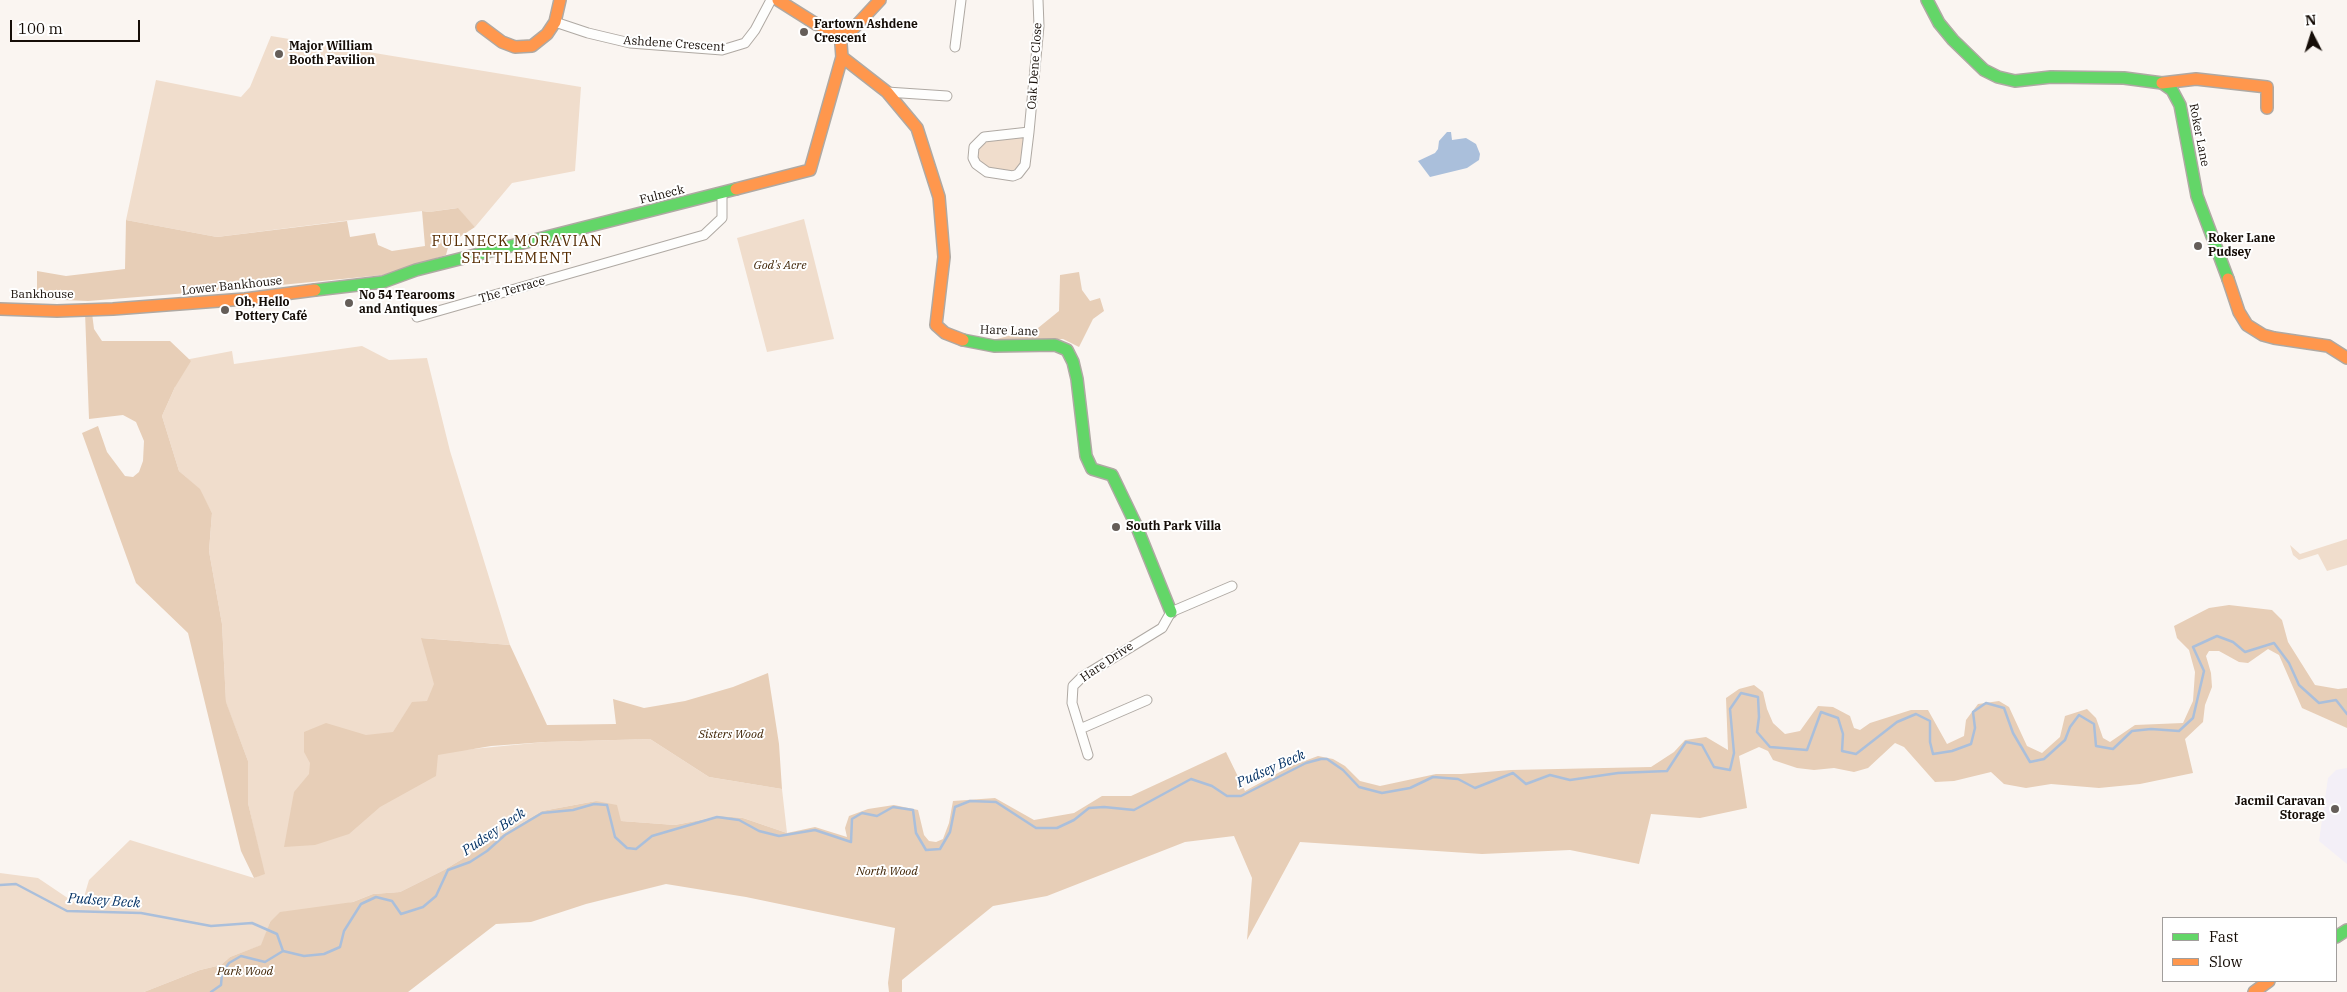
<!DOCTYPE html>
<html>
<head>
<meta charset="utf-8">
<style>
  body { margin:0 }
  #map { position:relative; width:2347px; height:992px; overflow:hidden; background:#faf5f1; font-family:"IBM Plex Serif",serif }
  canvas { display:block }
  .legend { position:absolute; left:2162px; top:917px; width:175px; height:65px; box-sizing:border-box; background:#fff; border:1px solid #a19e9c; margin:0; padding:6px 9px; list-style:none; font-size:15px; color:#150d07 }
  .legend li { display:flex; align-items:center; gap:10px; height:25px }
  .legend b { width:25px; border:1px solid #a19e9c }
  .north { position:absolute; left:2287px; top:10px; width:50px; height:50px; -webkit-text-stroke:4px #fff; paint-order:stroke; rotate:355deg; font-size:14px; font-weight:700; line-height:20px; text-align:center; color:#150d07 }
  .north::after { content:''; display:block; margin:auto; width:18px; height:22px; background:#150d07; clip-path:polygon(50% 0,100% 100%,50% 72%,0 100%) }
  .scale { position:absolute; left:10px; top:20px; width:130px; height:22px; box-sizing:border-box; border:2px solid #150d07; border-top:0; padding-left:6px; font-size:15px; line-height:18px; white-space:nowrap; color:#150d07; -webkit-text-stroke:4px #fff; paint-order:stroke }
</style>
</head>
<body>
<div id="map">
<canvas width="2347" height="992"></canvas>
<ul class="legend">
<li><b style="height:6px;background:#63d668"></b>Fast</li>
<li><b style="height:6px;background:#ff974d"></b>Slow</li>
</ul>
<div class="north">N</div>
<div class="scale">100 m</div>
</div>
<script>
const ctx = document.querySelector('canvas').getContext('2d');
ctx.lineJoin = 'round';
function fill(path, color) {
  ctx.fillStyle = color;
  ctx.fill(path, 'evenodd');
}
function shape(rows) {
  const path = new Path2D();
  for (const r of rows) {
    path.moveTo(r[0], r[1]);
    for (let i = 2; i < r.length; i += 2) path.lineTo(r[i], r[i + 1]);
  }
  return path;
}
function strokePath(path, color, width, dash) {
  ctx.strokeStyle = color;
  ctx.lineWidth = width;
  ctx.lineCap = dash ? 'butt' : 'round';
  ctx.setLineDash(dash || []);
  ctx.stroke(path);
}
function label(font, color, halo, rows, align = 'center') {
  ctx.font = font + ' "IBM Plex Serif",serif';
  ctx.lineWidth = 4;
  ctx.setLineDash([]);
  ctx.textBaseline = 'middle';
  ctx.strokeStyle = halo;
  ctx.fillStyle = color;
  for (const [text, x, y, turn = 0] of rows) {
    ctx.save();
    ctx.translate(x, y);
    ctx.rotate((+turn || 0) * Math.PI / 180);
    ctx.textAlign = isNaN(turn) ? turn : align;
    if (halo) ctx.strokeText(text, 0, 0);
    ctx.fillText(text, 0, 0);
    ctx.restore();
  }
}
const commercial = shape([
  [2347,768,2347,864,2319,841,2328,778,2336,770]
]);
const green = shape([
  [271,36,581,87,575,171,512,183,475,227,457,208,429,212,422,211,217,237,126,220,156,80,241,97,250,87],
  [1029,132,1018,174,980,169,974,147,978,141],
  [804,219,834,339,767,352,737,238],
  [362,346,389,360,427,358,450,451,510,645,422,638,462,750,545,742,650,739,709,777,782,789,787,833,743,818,721,816,675,825,621,821,596,801,542,811,444,870,400,892,373,894,353,902,270,922,262,945,230,957,221,965,200,970,144,992,0,992,0,873,38,878,81,907,89,880,130,840,254,878,264,873,248,803,248,761,226,703,222,624,209,551,212,513,199,489,179,471,162,416,175,387,174,362,232,351,234,364],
  [2347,539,2347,565,2327,571,2318,554,2299,560,2293,555,2290,545,2300,554]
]);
const forest = shape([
  [458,208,475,227,449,244,446,255,383,275,250,288,88,301,37,299,37,271,66,276,125,269,126,220,217,237,347,221,350,237,375,233,378,245,392,251,425,246,422,211,429,212],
  [1079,272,1082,290,1090,301,1100,298,1104,311,1093,319,1079,347,1063,339,999,343,997,339,1038,328,1059,311,1060,275],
  [85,312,92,313,94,329,102,341,170,341,191,361,175,387,162,416,179,471,200,489,212,513,209,551,222,624,226,702,248,761,248,803,265,874,254,878,241,851,188,633,136,583,82,433,98,426,107,452,125,476,133,477,139,472,143,461,144,441,136,422,123,415,89,419],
  [2229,605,2272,610,2282,620,2288,642,2315,685,2338,689,2347,688,2347,728,2302,708,2279,655,2268,649,2248,663,2239,662,2219,651,2209,651,2206,656,2211,673,2212,687,2205,705,2203,722,2185,739,2193,773,2140,784,2099,788,2051,784,2026,788,2004,784,1991,772,1954,781,1935,782,1904,747,1895,743,1868,768,1854,772,1834,768,1814,770,1797,768,1773,760,1768,751,1759,747,1739,756,1747,808,1700,818,1651,814,1639,864,1570,850,1482,854,1300,842,1247,940,1252,878,1234,836,1185,842,1047,896,993,906,902,980,902,992,889,992,888,983,895,928,746,897,666,884,586,904,531,922,496,924,408,992,144,992,200,970,221,965,230,957,261,945,270,922,280,912,353,902,373,894,400,892,444,870,542,811,596,801,617,805,621,821,675,825,721,816,743,818,787,833,815,827,847,837,845,828,849,816,868,809,894,805,918,810,924,835,929,841,936,842,943,839,949,823,953,801,995,798,1034,820,1074,813,1102,796,1131,796,1226,752,1245,791,1291,766,1318,756,1333,759,1345,766,1360,781,1380,786,1436,774,1461,774,1511,770,1651,767,1674,752,1685,740,1706,737,1728,750,1726,698,1739,689,1754,685,1763,692,1767,709,1773,723,1785,734,1800,731,1818,706,1833,707,1850,716,1854,728,1860,730,1870,723,1911,710,1928,710,1947,744,1964,736,1966,720,1978,704,1999,701,2009,707,2027,746,2042,753,2060,737,2065,716,2087,709,2096,718,2103,738,2110,742,2135,725,2183,723,2193,701,2195,672,2189,650,2177,638,2174,626,2209,608],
  [421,638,510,645,547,725,616,724,613,699,644,708,685,701,733,687,768,673,779,744,782,789,709,777,650,739,545,742,491,746,438,755,436,776,380,807,349,834,315,845,284,847,294,792,309,774,310,763,304,752,304,732,326,723,366,735,393,732,412,702,427,701,434,684]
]);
const water = shape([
  [1447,132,1451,132,1452,140,1466,138,1476,144,1480,154,1479,160,1467,168,1430,177,1418,161,1435,153,1438,149,1439,141]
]);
const stream = shape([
  [0,885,16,884,67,911,141,913,211,926,252,923,277,934,283,951],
  [283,951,304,956,324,954,340,947,344,931,361,904,376,897,392,901,401,914,423,907,436,896,448,870,470,862,487,851,505,835,542,813,573,810,594,804,607,805,615,837,627,848,636,849,652,836,717,817,739,820,759,831,779,836,815,830,851,842,852,819,862,813,877,816,893,807,913,810,916,833,926,850,940,849,950,832,955,807,970,801,996,802,1036,828,1057,828,1074,820,1089,808,1104,807,1134,810,1191,779,1212,786,1227,796,1241,796,1306,763,1321,759,1327,759,1343,770,1359,787,1382,793,1410,788,1433,777,1458,779,1475,788,1513,773,1526,784,1550,775,1570,780,1618,773,1667,771,1686,742,1702,745,1714,767,1730,770,1734,753,1730,709,1741,693,1758,697,1759,717,1757,732,1770,747,1807,750,1821,712,1838,718,1843,734,1842,751,1856,754,1897,722,1916,714,1930,721,1930,742,1933,754,1952,751,1971,744,1975,728,1973,712,1986,703,2004,708,2013,733,2030,762,2044,759,2054,750,2065,740,2070,727,2079,715,2094,724,2096,746,2113,749,2132,731,2151,729,2179,731,2193,718,2204,671,2193,647,2217,636,2233,642,2245,652,2274,643,2289,663,2299,685,2319,703,2336,700,2347,714],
  [211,992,221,985,222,973,229,963,241,956,265,962,283,951]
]);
const street = shape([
  [555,22,588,33,630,43,722,50,745,43,755,30,771,0],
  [955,47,961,0],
  [887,92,947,96],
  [1029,132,984,137,974,147,973,158,976,164,987,172,1013,176,1018,174,1025,165,1029,132,1039,26,1038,0],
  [417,317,704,235,722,218,722,194],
  [1080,729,1147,700],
  [1088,755,1072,703,1073,686,1082,677,1162,628,1171,612,1232,586]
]);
const fast = shape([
  [1927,0,1939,23,1953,40,1984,70,1998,77,2015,81,2051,77,2124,78,2162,83,2172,90,2180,105,2197,196,2228,279],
  [315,290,383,282,416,270,736,189],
  [963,340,994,346,1055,345,1067,350,1073,362,1077,379,1086,456,1092,469,1112,475,1136,525,1171,612],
  [2336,937,2347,930]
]);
const slow = shape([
  [778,0,816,24,840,32,854,28,880,0],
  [482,27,502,42,515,47,532,46,547,34,555,22,560,0],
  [842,57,887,92,917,128,939,197,944,257,936,325,945,333,963,340],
  [2162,83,2196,79,2267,87,2267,108],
  [736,189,810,170,842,57,840,32],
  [2228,279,2239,312,2247,325,2263,335,2274,338,2328,346,2347,358],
  [0,309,57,311,113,309,245,299,315,290],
  [2254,992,2269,981]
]);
const markers = [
  [804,32,5,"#655e59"],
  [279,54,5,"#655e59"],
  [2198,246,5,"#655e59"],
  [349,303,5,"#655e59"],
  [225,310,5,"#655e59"],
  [1116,527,5,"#655e59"],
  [2335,809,5,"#655e59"]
];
const poiNames = [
  ["Fartown Ashdene",814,25],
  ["Crescent",814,39],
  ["Major William",289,47],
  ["Booth Pavilion",289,61],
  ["Roker Lane",2208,239],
  ["Pudsey",2208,253],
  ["No 54 Tearooms",359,296],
  ["and Antiques",359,310],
  ["Oh, Hello",235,303],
  ["Pottery Café",235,317],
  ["South Park Villa",1126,527],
  ["Jacmil Caravan",2325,802,"right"],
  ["Storage",2325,816,"right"]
];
const streetNames = [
  ["Ashdene Crescent",674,44,4],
  ["Oak Dene Close",1035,66,-86],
  ["Roker Lane",2199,135,79],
  ["Fulneck",662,195,-14],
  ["Lower Bankhouse",232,286,-6],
  ["The Terrace",512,290,-16],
  ["Bankhouse",42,295],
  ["Hare Lane",1009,331,2],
  ["Hare Drive",1107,662,-34]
];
const parkNames = [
  ["God's Acre",780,266],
  ["Sisters Wood",731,735],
  ["North Wood",887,872],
  ["Park Wood",245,972]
];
const waterNames = [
  ["Pudsey Beck",1271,769,-24],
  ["Pudsey Beck",494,832,-34],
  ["Pudsey Beck",104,901,4]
];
const quarterNames = [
  ["FULNECK MORAVIAN",517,242],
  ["SETTLEMENT",517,259]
];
fill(commercial, '#f3eff7');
fill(green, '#f0ddcc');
fill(forest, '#e7ceb7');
fill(water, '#aabfdb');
strokePath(stream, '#aabfdb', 2.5);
strokePath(street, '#afa9a3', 11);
strokePath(fast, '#afa9a3', 14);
strokePath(slow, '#afa9a3', 14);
strokePath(street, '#fefefd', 9);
strokePath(fast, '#63d668', 11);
strokePath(slow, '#ff974d', 11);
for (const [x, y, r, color] of markers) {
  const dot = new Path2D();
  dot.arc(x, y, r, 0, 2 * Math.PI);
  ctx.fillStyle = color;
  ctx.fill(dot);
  strokePath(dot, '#fff', 2);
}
label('bold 12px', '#150d07', '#fff', poiNames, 'left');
label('12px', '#150d07', '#fff', streetNames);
label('italic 12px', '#3e2203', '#fff', parkNames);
label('italic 14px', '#053265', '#fff', waterNames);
ctx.letterSpacing = '1px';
label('15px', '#562c02', '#fff', quarterNames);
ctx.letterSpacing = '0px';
</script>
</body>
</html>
